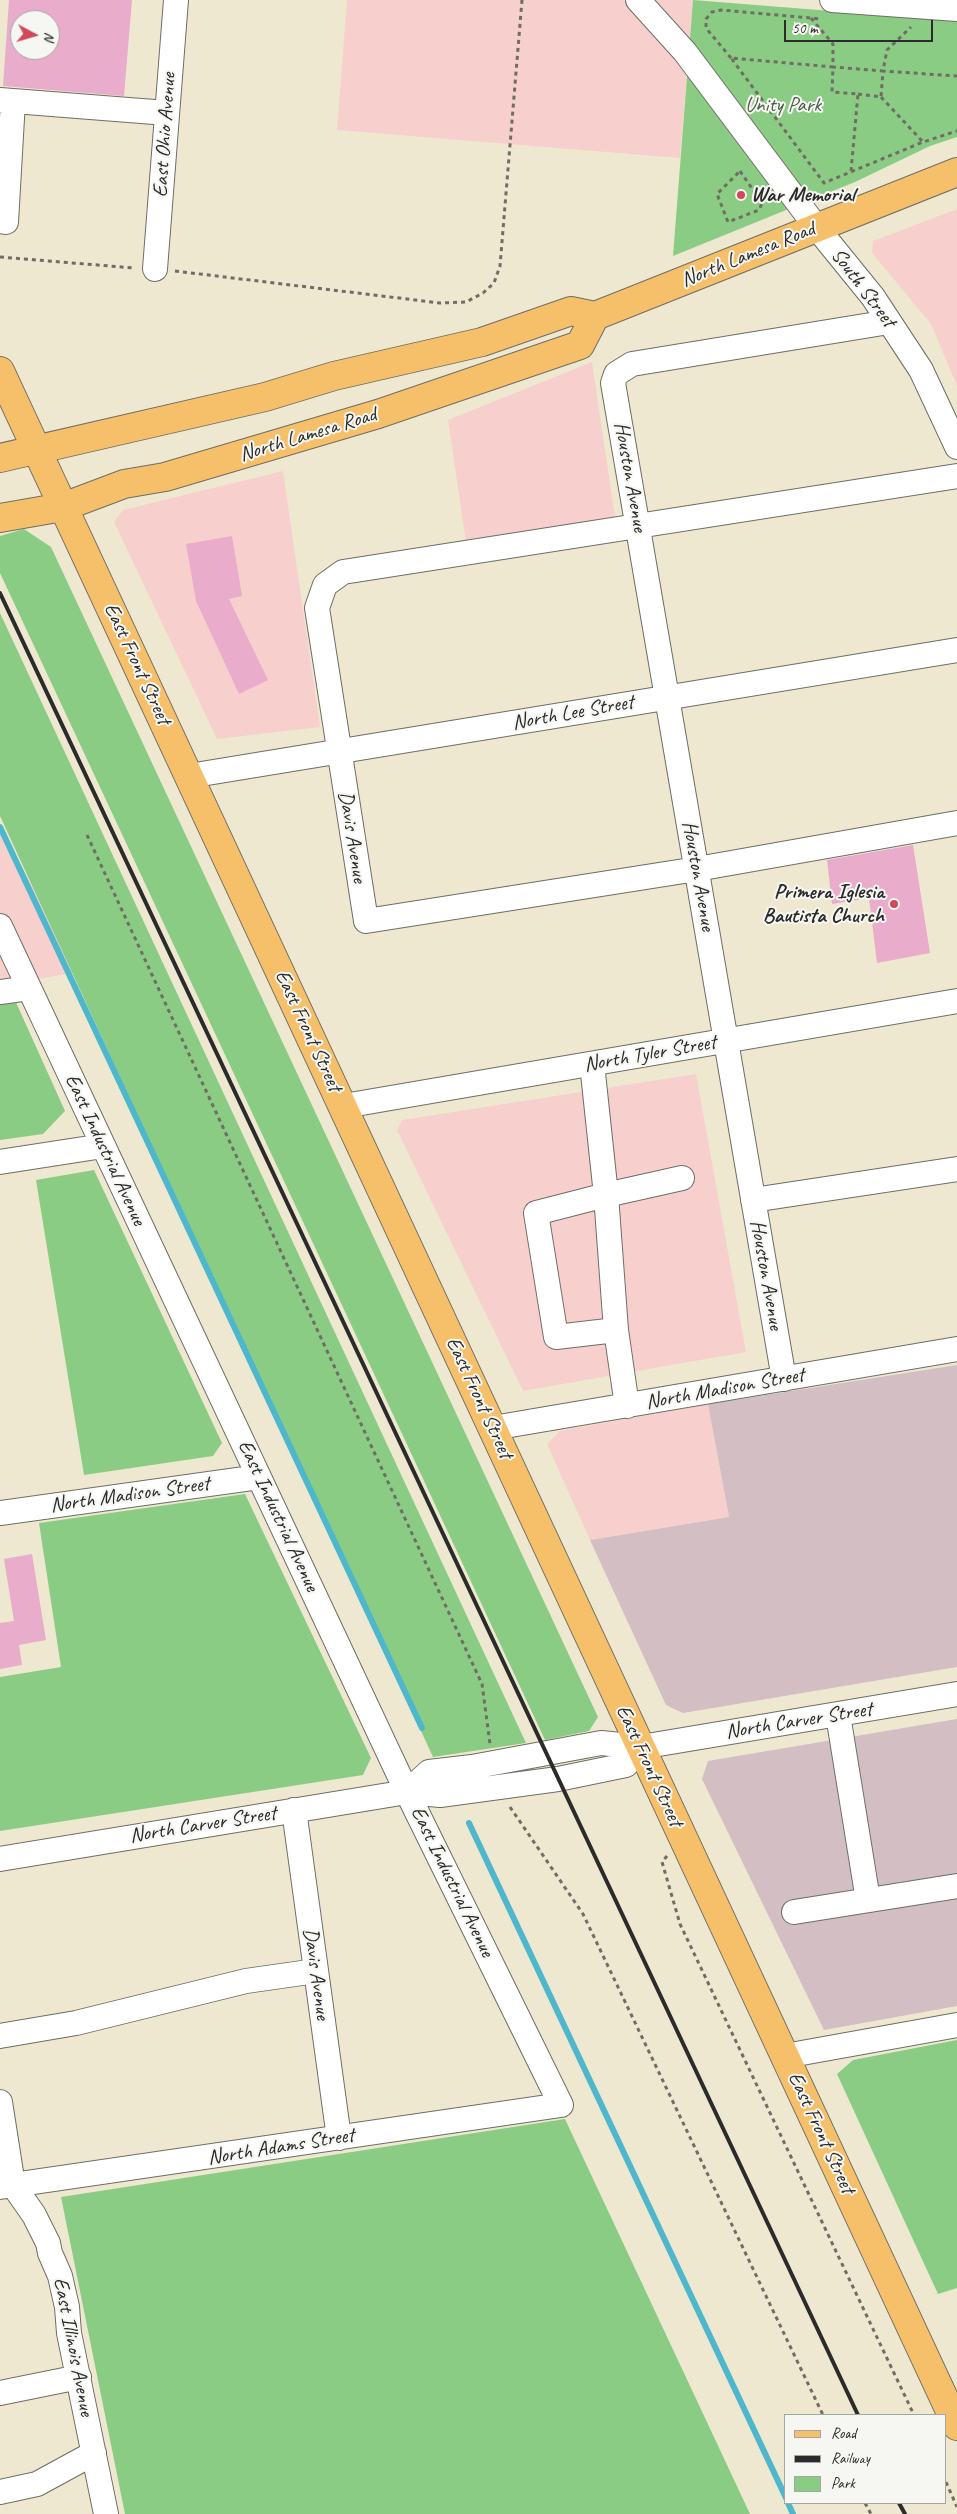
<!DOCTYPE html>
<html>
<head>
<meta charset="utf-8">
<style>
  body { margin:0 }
  #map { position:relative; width:957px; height:2514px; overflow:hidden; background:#eee8d0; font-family:Caveat,sans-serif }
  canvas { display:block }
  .legend { position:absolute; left:784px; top:2414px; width:162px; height:90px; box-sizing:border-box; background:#f6f6f2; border:1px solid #a5a5a2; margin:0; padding:6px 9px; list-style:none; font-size:15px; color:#2b2b2b }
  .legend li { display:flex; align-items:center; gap:10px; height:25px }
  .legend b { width:25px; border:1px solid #a5a5a2 }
  .north { position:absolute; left:10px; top:10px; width:50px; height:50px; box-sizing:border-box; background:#f6f6f2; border:1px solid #a5a5a2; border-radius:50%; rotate:96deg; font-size:14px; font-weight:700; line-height:20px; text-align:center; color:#2b2b2b }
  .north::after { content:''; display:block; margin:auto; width:18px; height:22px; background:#d1495b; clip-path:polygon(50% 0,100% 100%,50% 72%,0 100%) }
  .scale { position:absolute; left:784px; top:20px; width:149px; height:22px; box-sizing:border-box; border:2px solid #2b2b2b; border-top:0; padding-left:6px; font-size:15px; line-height:18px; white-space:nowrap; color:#2b2b2b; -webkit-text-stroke:4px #f6f6f2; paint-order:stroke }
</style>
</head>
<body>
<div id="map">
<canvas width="957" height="2514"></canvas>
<ul class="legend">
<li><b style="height:6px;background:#f6c06b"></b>Road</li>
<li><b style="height:6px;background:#2b2b2b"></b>Railway</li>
<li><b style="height:14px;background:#8bcc84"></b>Park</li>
</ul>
<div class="north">N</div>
<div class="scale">50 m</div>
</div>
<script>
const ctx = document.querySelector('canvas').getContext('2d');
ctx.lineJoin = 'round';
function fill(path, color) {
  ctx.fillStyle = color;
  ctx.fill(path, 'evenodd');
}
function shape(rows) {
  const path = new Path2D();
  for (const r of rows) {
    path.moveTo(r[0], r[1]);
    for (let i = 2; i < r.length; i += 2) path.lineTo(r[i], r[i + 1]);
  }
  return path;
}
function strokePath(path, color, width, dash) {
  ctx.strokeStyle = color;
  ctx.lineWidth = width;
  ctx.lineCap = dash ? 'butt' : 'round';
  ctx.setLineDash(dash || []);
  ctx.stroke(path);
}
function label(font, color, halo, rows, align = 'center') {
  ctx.font = font + ' Caveat,sans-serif';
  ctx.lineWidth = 4;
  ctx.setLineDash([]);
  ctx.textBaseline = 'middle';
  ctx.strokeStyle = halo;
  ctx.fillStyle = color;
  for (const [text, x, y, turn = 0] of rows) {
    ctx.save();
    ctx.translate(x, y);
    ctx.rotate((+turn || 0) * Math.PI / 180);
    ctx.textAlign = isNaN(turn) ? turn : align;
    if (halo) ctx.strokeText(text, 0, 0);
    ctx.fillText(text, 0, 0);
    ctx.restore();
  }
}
const built = shape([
  [347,0,693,0,680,158,337,130],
  [957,209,957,386,931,324,872,253,873,241],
  [592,362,615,517,466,542,448,420],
  [283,471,320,727,217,739,114,522,123,510],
  [0,825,77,972,0,986],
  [696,1074,746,1352,523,1391,397,1130,402,1120],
  [708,1404,729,1517,590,1540,547,1444,560,1431]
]);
const industrial = shape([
  [957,1365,957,1667,683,1713,666,1705,590,1540,729,1517,708,1404],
  [957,1719,957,2006,824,2030,702,1779,708,1761]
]);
const green = shape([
  [693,0,957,21,957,137,930,146,855,182,673,256],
  [24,529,51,547,598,1717,589,1731,545,1740,0,573,0,536],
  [0,613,526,1743,433,1757,0,816],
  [14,998,65,1111,43,1134,0,1140,0,1000],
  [94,1170,222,1443,213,1456,84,1475,36,1180],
  [245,1494,371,1758,363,1775,0,1831,0,1677,61,1667,39,1523],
  [957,2040,957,2288,938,2294,837,2074,853,2060],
  [565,2119,750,2514,125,2514,61,2197]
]);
const stream = shape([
  [0,827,422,1728],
  [469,1823,786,2498],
  [788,2503,793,2514]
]);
const building = shape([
  [9,0,132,0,124,96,3,86],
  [20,20,50,20,50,50,20,50],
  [232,536,242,596,229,599,268,680,239,694,196,601,186,544],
  [913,845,930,953,877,963,869,898,832,904,827,860],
  [32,1554,46,1640,19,1645,22,1665,0,1669,0,1623,14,1621,4,1559]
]);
const path = shape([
  [811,18,833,44,833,67,883,71,887,50,911,27],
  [731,58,706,28,706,19,712,12,721,10,822,19],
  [858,94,881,97,883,71,957,76],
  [881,97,923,142],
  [740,171,762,203,759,210,728,222,717,194,740,171],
  [851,171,858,94,832,92,833,67,731,58,824,183,923,142,957,131],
  [0,257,134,268],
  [175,271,440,303,466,302,483,293,494,283,500,266,522,0],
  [87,835,482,1684,490,1744],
  [510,1807,583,1914,823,2415],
  [667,1856,662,1862,680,1924,914,2415],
  [946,2482,957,2507],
  [865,2503,871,2514]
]);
const minor = shape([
  [638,0,685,52,817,228,873,297,921,370,957,447],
  [832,0,957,9],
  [0,100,167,113],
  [0,221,6,222,13,101],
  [155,269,176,0],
  [957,476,343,572,325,585,317,608,366,921,697,869,957,823],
  [189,776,957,650],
  [0,926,407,1792,561,2105,0,2187],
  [0,992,29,988],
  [592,1064,606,1195,682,1178],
  [344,1106,957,1001],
  [0,1162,103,1146],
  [753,1200,957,1169],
  [616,1330,556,1337,536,1213,606,1195,616,1330,627,1406],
  [784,1379,613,383,616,374,632,364,889,322],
  [493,1428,957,1349],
  [0,1513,259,1477],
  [838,1715,868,1900],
  [407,1792,429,1772,472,1767,601,1743,641,1747,957,1694],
  [294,1810,339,2138],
  [0,1859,407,1792,440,1795,558,1779,626,1765,641,1747],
  [794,1912,957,1886],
  [0,2036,76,2023,246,1981,316,1971],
  [785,2056,957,2025],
  [0,2102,13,2185,34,2215,48,2243,50,2253,60,2276,67,2307,69,2333,106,2514],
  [0,2393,79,2377],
  [0,2492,37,2484,94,2453]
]);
const major = shape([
  [0,371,957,2426],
  [0,458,265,397,334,376,482,342,571,311,595,316,957,172],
  [0,518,63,507,124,484,165,477,378,414,580,345,595,316]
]);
const rail = shape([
  [0,593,858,2415],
  [899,2503,905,2514]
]);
const markers = [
  [741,195,5,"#d1495b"],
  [894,904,5,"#d1495b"]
];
const parkNames = [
  ["Unity Park",783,105]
];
const streetNames = [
  ["East Ohio Avenue",165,135,-86],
  ["North Lamesa Road",748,255,-22],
  ["South Street",863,288,53],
  ["North Lamesa Road",308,435,-17],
  ["Houston Avenue",630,477,80],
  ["East Front Street",137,664,65],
  ["North Lee Street",573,713,-10],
  ["Davis Avenue",352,837,81],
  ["Houston Avenue",698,876,80],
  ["East Front Street",308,1031,65],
  ["North Tyler Street",650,1054,-10],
  ["East Industrial Avenue",105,1150,65],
  ["Houston Avenue",766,1275,80],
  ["North Madison Street",725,1389,-10],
  ["East Front Street",479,1398,65],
  ["North Madison Street",130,1495,-8],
  ["East Industrial Avenue",278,1516,65],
  ["North Carver Street",799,1721,-9],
  ["East Front Street",649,1766,65],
  ["North Carver Street",203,1825,-9],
  ["East Industrial Avenue",452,1882,64],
  ["Davis Avenue",316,1974,82],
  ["East Front Street",821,2133,65],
  ["North Adams Street",281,2147,-9],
  ["East Illinois Avenue",73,2347,79]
];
const poiNames = [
  ["War Memorial",751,195],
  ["Primera Iglesia",884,892,"right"],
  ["Bautista Church",884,916,"right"]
];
fill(built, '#f7d0cd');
fill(industrial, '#d2bec3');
fill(green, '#8bcc84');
strokePath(stream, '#4eb7cc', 6);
fill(building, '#e9accb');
strokePath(minor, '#6f6d65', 26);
strokePath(major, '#6f6d65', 30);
strokePath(path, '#6f6d65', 3, [4, 4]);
strokePath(minor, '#fff', 24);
strokePath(major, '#f6c06b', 28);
strokePath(rail, '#2b2b2b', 4);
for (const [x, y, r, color] of markers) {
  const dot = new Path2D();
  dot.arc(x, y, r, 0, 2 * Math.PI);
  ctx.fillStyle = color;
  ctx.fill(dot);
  strokePath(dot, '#f6f6f2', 2);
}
label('21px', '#485b46', '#f6f6f2', parkNames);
label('21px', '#2b2b2b', '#f6f6f2', streetNames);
label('bold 21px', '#2b2b2b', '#f6f6f2', poiNames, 'left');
</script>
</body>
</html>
